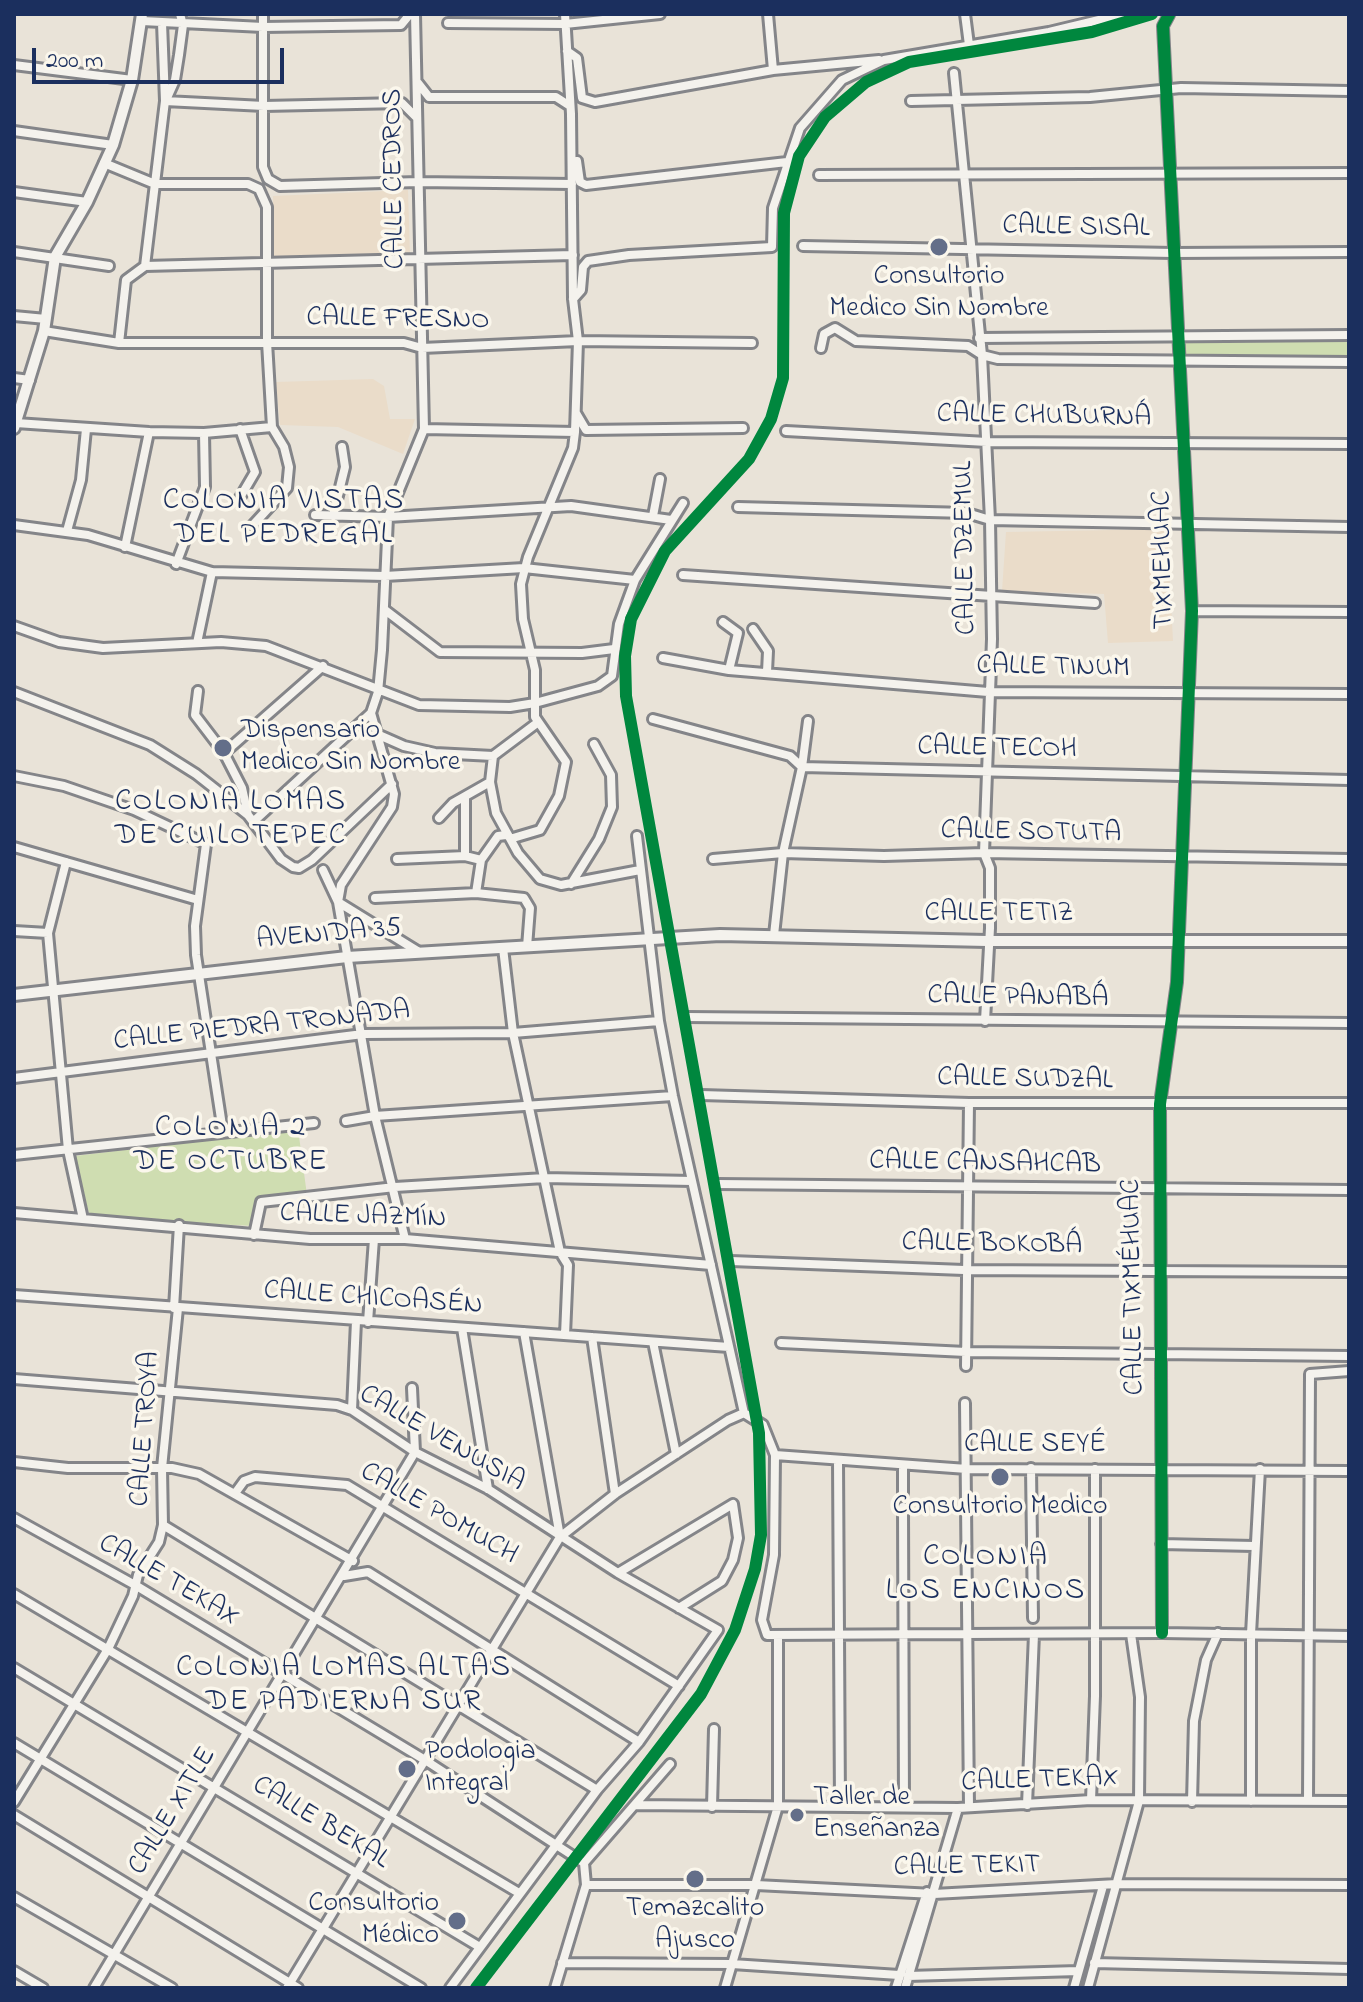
<!DOCTYPE html>
<html>
<head>
<meta charset="utf-8">
<style>
  body { margin:0 }
  #map { position:relative; width:1363px; height:2002px; overflow:hidden; background:#e9e3d8; font-family:"Indie Flower",sans-serif }
  canvas { display:block }
  .frame { position:absolute; inset:0; border:16px solid #1b2f5e; pointer-events:none }
  .scale { position:absolute; left:32px; top:48px; width:252px; height:36px; box-sizing:border-box; border:4px solid #1b2f5e; border-top:0; padding-left:10px; font-size:24px; line-height:28px; white-space:nowrap; color:#1b2f5e; -webkit-text-stroke:6px #fbf7ec; paint-order:stroke }
</style>
</head>
<body>
<div id="map">
<canvas width="1363" height="2002"></canvas>
<div class="frame"></div>
<div class="scale">200 m</div>
</div>
<script>
const ctx = document.querySelector('canvas').getContext('2d');
ctx.lineJoin = 'round';
function fill(path, color) {
  ctx.fillStyle = color;
  ctx.fill(path, 'evenodd');
}
function shape(rows) {
  const path = new Path2D();
  for (const r of rows) {
    path.moveTo(r[0], r[1]);
    for (let i = 2; i < r.length; i += 2) path.lineTo(r[i], r[i + 1]);
  }
  return path;
}
function strokePath(path, color, width, dash) {
  ctx.strokeStyle = color;
  ctx.lineWidth = width;
  ctx.lineCap = dash ? 'butt' : 'round';
  ctx.setLineDash(dash || []);
  ctx.stroke(path);
}
function label(font, color, halo, rows, align = 'center') {
  ctx.font = font + ' "Indie Flower",sans-serif';
  ctx.lineWidth = 7;
  ctx.setLineDash([]);
  ctx.textBaseline = 'middle';
  ctx.strokeStyle = halo;
  ctx.fillStyle = color;
  for (const [text, x, y, turn = 0] of rows) {
    ctx.save();
    ctx.translate(x, y);
    ctx.rotate((+turn || 0) * Math.PI / 180);
    ctx.textAlign = isNaN(turn) ? turn : align;
    if (halo) ctx.strokeText(text, 0, 0);
    ctx.fillText(text, 0, 0);
    ctx.restore();
  }
}
const built = shape([
  [408,190,410,255,274,258,273,196],
  [373,379,384,386,390,419,415,419,403,454,338,427,280,425,276,382],
  [1167,529,1173,641,1108,643,1104,594,1002,591,1006,532]
]);
const green = shape([
  [1349,337,1349,360,1185,359,1185,340],
  [298,1129,307,1195,257,1197,254,1226,90,1218,75,1156]
]);
const minor = shape([
  [263,14,263,167,268,179,280,186,418,182,572,184],
  [768,14,773,70],
  [965,14,969,45],
  [142,21,263,27,401,25,410,14],
  [448,23,565,24,660,14],
  [567,51,577,58,582,98,595,102,773,70,879,60],
  [14,65,132,80],
  [954,73,982,355,990,520,992,639,984,853,990,868,990,928,985,1021],
  [418,83,429,97,556,97,570,106],
  [166,100,175,80,179,55,183,25,180,14],
  [165,101,264,106,402,103,417,118],
  [911,101,1090,97,1181,88,1349,91],
  [14,131,113,145],
  [577,161,580,182,586,185,787,162],
  [104,163,155,184,248,184,259,189,267,207,267,342,272,427,284,447,289,467,287,488,252,526],
  [819,175,1349,173],
  [14,192,87,202],
  [803,246,1173,253,1349,252],
  [14,252,109,266],
  [145,266,573,255],
  [573,299,581,290,583,267,588,261,629,255,772,247,773,208,800,128,842,80,884,60,1049,32,1124,14],
  [14,316,46,319],
  [44,331,119,343,404,343,422,348,578,341,752,343],
  [979,338,1349,335],
  [119,343,126,280,145,266,165,101,162,23],
  [821,348,824,334,835,328,856,341,968,346,982,355,998,359,1349,362],
  [14,378,30,380],
  [576,413,586,430,743,428],
  [16,423,149,432,204,433,272,427],
  [424,429,575,432],
  [786,431,987,442,1349,444],
  [238,501,255,472,240,429],
  [738,507,967,513,990,520,1349,527],
  [315,515,388,517,571,506,671,520],
  [333,516,345,467,342,447],
  [653,516,660,479],
  [14,525,88,535,212,572,385,576,524,568,635,580],
  [67,531,81,480,86,429],
  [125,547,149,432],
  [176,564,205,487,204,433],
  [683,575,1095,603],
  [385,610,440,652,582,653,614,649],
  [1192,611,1349,612],
  [723,622,738,633,729,670],
  [14,626,59,642,103,648,221,642,266,646,419,705,510,707,535,703,598,686,612,676,619,624,635,580,683,503],
  [753,629,768,651,767,672],
  [197,643,212,572],
  [663,658,729,670,988,692,1349,694],
  [198,691,195,715,224,753,242,788,248,815],
  [14,692,150,745,196,774,248,815,281,859,293,867,299,868,312,860,392,784],
  [653,719,790,756,802,767,1349,780],
  [379,735,404,746,435,753,493,756],
  [224,753,323,666],
  [493,756,490,782,496,813,518,853,540,879,561,885,640,870],
  [493,756,537,723],
  [14,776,64,786,134,810,206,844,195,926,196,955,223,1132],
  [439,818,453,803,490,782],
  [253,822,371,713],
  [637,836,659,1021,673,1096,744,1413],
  [513,838,540,830,559,796,566,762,535,717,535,670,523,619,521,584,528,557,573,448,575,432,578,341,573,299,571,114,565,14],
  [14,847,198,900],
  [465,856,465,797],
  [397,859,465,856,481,860],
  [713,859,783,853,884,856,984,853,1349,859],
  [66,862,48,933,68,1150,83,1219],
  [323,870,338,902,419,952],
  [571,884,599,839,612,807,611,775,594,744],
  [476,893,481,860,498,836,506,835],
  [375,898,476,893,524,898,530,908,527,947],
  [14,931,48,933],
  [774,935,783,853,802,767,808,721],
  [503,948,513,1033,560,1252,568,1265,565,1335],
  [686,1017,1349,1023],
  [14,1078,363,1034,513,1033,659,1021],
  [701,1095,969,1103,1349,1103],
  [346,1121,375,1116,673,1096],
  [14,1155,314,1123],
  [717,1184,1349,1190],
  [14,1213,310,1239,405,1239,711,1265],
  [254,1235,261,1202,395,1187,545,1178,692,1181],
  [405,1239,375,1116,338,902,341,885,392,807,394,794,371,713,378,692,382,650,388,517,424,429,415,14],
  [731,1261,964,1270,1349,1272],
  [14,1295,729,1347],
  [174,1308,179,1225],
  [368,1322,374,1239],
  [462,1328,488,1489],
  [524,1332,560,1537],
  [592,1337,615,1494],
  [653,1342,676,1454],
  [781,1343,966,1352,1349,1356],
  [966,1366,969,1103],
  [14,1379,337,1405,352,1410,415,1452,488,1489,618,1573,718,1630,639,1742,597,1790,450,1988],
  [965,1403,969,1807],
  [352,1410,356,1321],
  [744,1413,763,1425,775,1455,774,1555,762,1620,767,1635,1162,1633,1349,1636],
  [775,1455,967,1469,1349,1471],
  [838,1460,840,1805],
  [14,1462,68,1468,172,1468,199,1474,353,1561],
  [1031,1468,1033,1618],
  [236,1492,244,1481,255,1477,347,1485,679,1686],
  [903,1493,903,1466],
  [903,1507,904,1807],
  [14,1518,135,1585,425,1760,584,1863],
  [163,1525,597,1790],
  [1161,1544,1254,1546],
  [618,1573,733,1504,738,1538,733,1560,722,1581,679,1608],
  [344,1576,368,1572,639,1742],
  [14,1594,519,1893],
  [1162,1633,1160,1104,1177,982,1192,611,1163,26,1169,15],
  [14,1668,478,1946],
  [14,1743,421,1988],
  [1091,1800,1095,1696,1095,1469],
  [1251,1801,1251,1634,1260,1469],
  [1308,1801,1310,1374,1349,1371],
  [14,1802,108,1649,133,1596,138,1575,159,1542,163,1525,162,1468,178,1308],
  [1192,1802,1194,1721,1206,1660,1218,1633],
  [636,1805,958,1808,1091,1800,1349,1801],
  [1027,1805,1034,1634],
  [712,1807,714,1729],
  [14,1815,298,1988],
  [586,1885,756,1885,934,1894,1117,1884,1349,1885],
  [14,1897,172,1988],
  [562,1963,732,1964,899,1975],
  [1094,1963,1349,1969],
  [14,1971,43,1988],
  [908,1976,1078,1971],
  [94,1988,415,1452,412,1388],
  [287,1988,560,1537,615,1494,728,1420,744,1413],
  [555,1988,586,1885,584,1863,670,1764],
  [725,1988,778,1806,778,1635],
  [896,1988,927,1892],
  [905,1988,958,1808],
  [1074,1988,1103,1886],
  [1088,1988,1139,1801,1140,1697,1131,1634]
]);
const tertiary = shape([
  [14,428,44,331,55,257,87,202,113,145,132,80,142,14],
  [14,995,347,957,720,935,987,941,1349,941]
]);
const cycleway = shape([
  [1162,1633,1160,1104,1177,982,1192,611,1163,26,1169,15],
  [476,1988,701,1694,735,1630,755,1569,761,1535,759,1433,626,696,625,656,631,619,665,551,749,459,771,419,783,378,784,213,799,156,825,117,866,82,909,62,1092,32,1152,14]
]);
const markers = [
  [939,247,10,"#636e89"],
  [223,748,10,"#636e89"],
  [1000,1477,10,"#636e89"],
  [407,1769,10,"#636e89"],
  [797,1815,8,"#636e89"],
  [695,1879,10,"#636e89"],
  [457,1921,10,"#636e89"]
];
const streetNames = [
  ["CALLE CEDROS",396,179,-91],
  ["CALLE SISAL",1076,229,1],
  ["CALLE FRESNO",398,321,1],
  ["CALLE CHUBURNÁ",1044,418,1],
  ["CALLE DZEMUL",967,548,-91],
  ["TIXMEHUAC",1165,560,-91],
  ["CALLE TINUM",1053,669,1],
  ["CALLE TECOH",997,750,1],
  ["CALLE SOTUTA",1031,834,1],
  ["CALLE TETIZ",999,915],
  ["AVENIDA 35",329,936,-5],
  ["CALLE PANABÁ",1018,999,1],
  ["CALLE PIEDRA TRONADA",262,1028,-6],
  ["CALLE SUDZAL",1025,1081,1],
  ["CALLE CANSAHCAB",985,1165,1],
  ["CALLE JAZMÍN",363,1218,2],
  ["CALLE BOKOBÁ",992,1246,1],
  ["CALLE TIXMÉHUAC",1135,1287,-91],
  ["CALLE CHICOASÉN",373,1300,4],
  ["CALLE TROYA",147,1429,-86],
  ["CALLE VENUSIA",441,1440,30],
  ["CALLE SEYÉ",1035,1446],
  ["CALLE POMUCH",438,1515,30],
  ["CALLE TEKAX",168,1582,30],
  ["CALLE TEKAX",1040,1782,-2],
  ["CALLE XITLE",174,1812,-59],
  ["CALLE BEKAL",320,1824,31],
  ["CALLE TEKIT",967,1868,-1]
];
const poiNames = [
  ["Consultorio",939,278],
  ["Medico Sin Nombre",939,310],
  ["Dispensario",241,732,"left"],
  ["Medico Sin Nombre",241,764,"left"],
  ["Consultorio Medico",1000,1508],
  ["Podologia",425,1753,"left"],
  ["Integral",425,1785,"left"],
  ["Taller de",813,1799,"left"],
  ["Enseñanza",813,1831,"left"],
  ["Consultorio",439,1905,"right"],
  ["Médico",439,1937,"right"],
  ["Temazcalito",695,1910],
  ["Ajusco",695,1942]
];
const neighbourhoodNames = [
  ["COLONIA VISTAS",284,503],
  ["DEL PEDREGAL",284,537],
  ["COLONIA LOMAS",231,804],
  ["DE CUILOTEPEC",231,838],
  ["COLONIA 2",231,1130],
  ["DE OCTUBRE",231,1164],
  ["COLONIA",986,1559],
  ["LOS ENCINOS",986,1593],
  ["COLONIA LOMAS ALTAS",344,1670],
  ["DE PADIERNA SUR",344,1704]
];
fill(built, '#eadcc9');
fill(green, '#cfddb1');
strokePath(minor, '#848589', 14);
strokePath(tertiary, '#848589', 16);
strokePath(minor, '#f4f2ed', 8);
strokePath(tertiary, '#f4f2ed', 10);
strokePath(cycleway, '#00873e', 12);
for (const [x, y, r, color] of markers) {
  const dot = new Path2D();
  dot.arc(x, y, r, 0, 2 * Math.PI);
  ctx.fillStyle = color;
  ctx.fill(dot);
  strokePath(dot, '#fbf7ec', 3);
}
label('28px', '#1b2f5e', '#fbf7ec', streetNames);
label('28px', '#1b2f5e', '#fbf7ec', poiNames);
ctx.letterSpacing = '2px';
label('30px', '#1b2f5e', '#fbf7ec', neighbourhoodNames);
ctx.letterSpacing = '0px';
</script>
</body>
</html>
